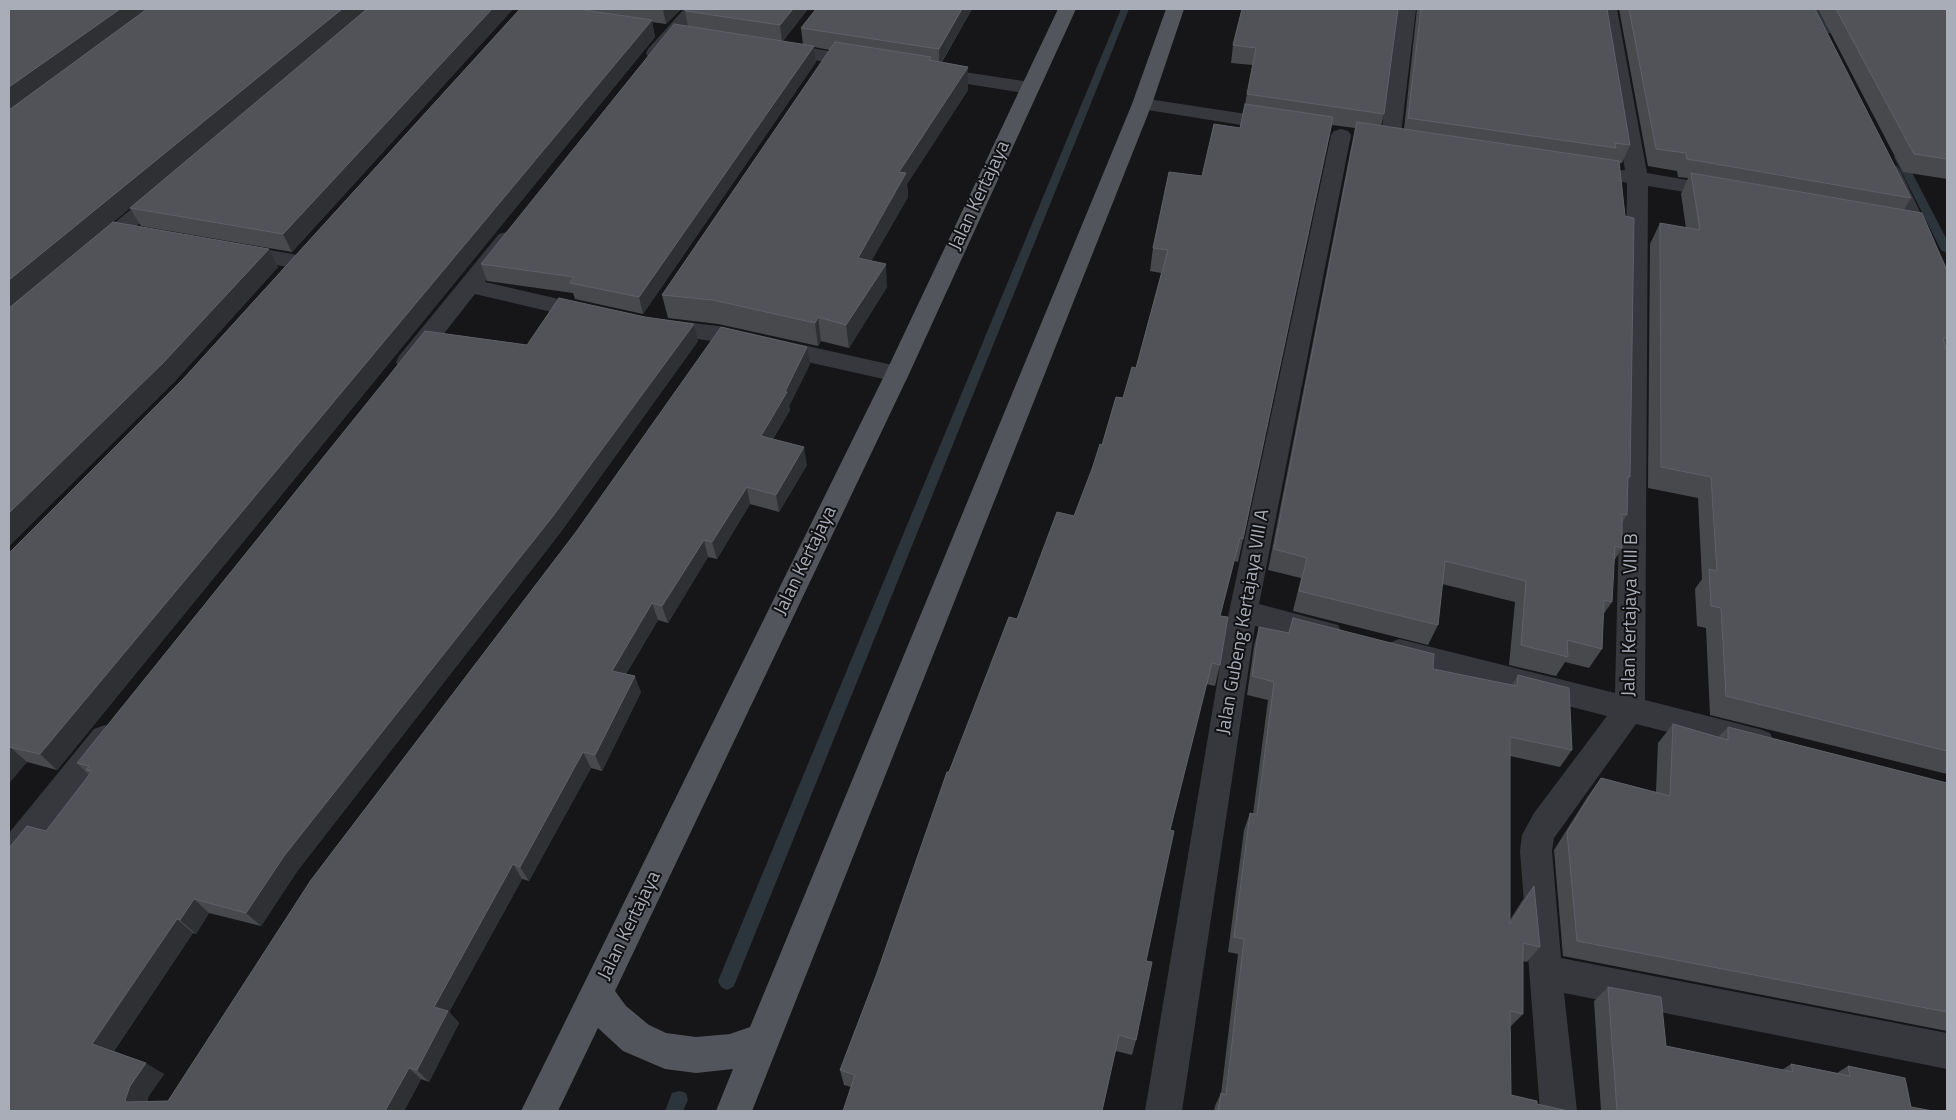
<!DOCTYPE html>
<html>
<head>
<meta charset="utf-8">
<style>
  body { margin:0 }
  #map { position:relative; width:1956px; height:1120px; overflow:hidden; background:#161618; font-family:"Titillium Web",sans-serif }
  canvas { display:block }
  .frame { position:absolute; inset:0; border:10px solid #a8adb8; pointer-events:none }
</style>
</head>
<body>
<div id="map">
<canvas width="1956" height="1120"></canvas>
<div class="frame"></div>
</div>
<script>
const ctx = document.querySelector('canvas').getContext('2d');
ctx.lineJoin = 'round';
function shape(rows) {
  const path = new Path2D();
  for (const r of rows) {
    path.moveTo(r[0], r[1]);
    for (let i = 2; i < r.length; i += 2) path.lineTo(r[i], r[i + 1]);
  }
  return path;
}
function fill(path, color) {
  ctx.fillStyle = color;
  ctx.fill(path, 'evenodd');
}
function strokePath(path, color, width, dash) {
  ctx.strokeStyle = color;
  ctx.lineWidth = width;
  ctx.lineCap = dash ? 'butt' : 'round';
  ctx.setLineDash(dash || []);
  ctx.stroke(path);
}
function label(font, color, halo, rows, align = 'center') {
  ctx.font = font + ' "Titillium Web",sans-serif';
  ctx.lineWidth = 4;
  ctx.setLineDash([]);
  ctx.textBaseline = 'middle';
  ctx.strokeStyle = halo;
  ctx.fillStyle = color;
  for (const [text, x, y, turn = 0] of rows) {
    ctx.save();
    ctx.translate(x, y);
    ctx.rotate((+turn || 0) * Math.PI / 180);
    ctx.textAlign = isNaN(turn) ? turn : align;
    if (halo) ctx.strokeText(text, 0, 0);
    ctx.fillText(text, 0, 0);
    ctx.restore();
  }
}
const stream = shape([
  [1121,9,1129,9,736,981,733,987,727,990,721,987,718,981,1121,9],
  [1814,9,1822,9,1835,31,1833,33,1827,33,1814,9],
  [1899,154,1904,157,1947,240,1947,253,1941,250,1894,157,1899,154],
  [679,1091,686,1093,688,1100,683,1111,665,1111,672,1093,679,1091]
]);
const minor = shape([
  [684,9,702,9,662,57,655,59,648,57,646,53,648,49,684,9],
  [1398,9,1416,9,1400,142,1397,146,1390,148,1383,146,1380,142,1398,9],
  [1599,9,1617,9,1647,173,1722,186,1729,188,1733,192,1729,196,1722,198,1648,186,1645,700,1759,729,1770,733,1774,742,1770,751,1759,755,1636,724,1554,838,1552,851,1561,958,1947,1033,1947,1069,1564,993,1577,1111,1540,1111,1520,851,1522,835,1534,813,1607,716,1399,663,1389,659,1384,651,1389,643,1399,639,1615,693,1627,194,1627,183,1612,179,1609,175,1612,171,1625,170,1599,9],
  [778,43,862,56,869,58,871,62,869,66,862,68,771,53,769,49,771,45,778,43],
  [931,67,1030,82,1037,84,1040,88,1037,92,1030,94,924,77,921,73,924,69,931,67],
  [1142,98,1279,119,1286,121,1289,125,1286,129,1279,131,1135,108,1132,104,1135,100,1142,98],
  [1341,129,1348,131,1351,135,1259,604,1338,625,1342,633,1338,641,1328,645,1255,626,1182,1111,1145,1111,1229,612,1331,135,1334,131,1341,129],
  [1890,164,1897,166,1900,170,1947,268,1947,300,1939,298,1936,293,1880,170,1883,166,1890,164],
  [164,186,171,188,175,192,171,196,106,253,98,255,90,253,87,248,90,243,157,188,164,186],
  [507,232,515,234,518,239,485,282,598,308,602,313,598,318,590,321,475,294,417,368,408,370,399,368,396,362,399,356,499,234,507,232],
  [236,244,298,255,306,257,309,262,306,267,298,269,228,256,225,251,228,246,236,244],
  [659,319,718,326,897,366,906,368,909,374,906,380,897,382,718,342,651,332,647,327,651,322,659,319],
  [105,725,116,729,120,738,116,747,21,868,9,872,9,833,94,729,105,725]
]);
const major = shape([
  [1058,9,1076,9,909,374,615,991,626,1006,649,1025,666,1033,696,1037,730,1034,750,1027,1132,104,1166,9,1184,9,1152,104,752,1111,716,1111,733,1069,696,1073,665,1069,623,1051,598,1028,558,1111,521,1111,885,374,1058,9]
]);
const wall = shape([
  [9,9,513,9,292,252,141,226,130,208,193,155,52,273,278,267,175,381,9,546],
  [520,9,681,9,666,24,652,22,655,37,57,770,27,762,9,783,9,553,184,378],
  [808,9,783,41,803,45,801,28,972,9,942,62,968,67,968,90,907,184,908,197,871,261,887,287,849,348,821,341,818,346,718,324,668,318,662,295,830,50,814,47,816,62,643,314,575,299,573,293,487,281,481,264,688,26,685,11],
  [1242,9,1384,114,1381,126,1404,129,1417,9,1607,9,1630,145,1622,163,1619,163,1630,477,1627,481,1627,515,1622,523,1622,548,1614,561,1612,602,1603,615,1602,649,1589,668,1565,662,1556,676,1509,665,1515,602,1442,584,1438,625,1428,645,1293,611,1301,578,1268,570,1352,143,1355,128,1332,125,1243,539,1238,562,1234,561,1220,616,1220,665,1215,686,1206,684,1170,830,1146,961,1136,1040,1132,1055,1116,1051,851,1087,844,1085,840,1070,876,976,949,772,1017,619,1074,516,1102,445,1123,398,1136,368,1161,273,1150,271,1153,248,1202,176,1240,128,1253,65,1231,63,1233,45],
  [1619,9,1815,9,1911,198,1904,210,1947,271,1947,774,1710,715,1706,628,1697,626,1695,589,1702,579,1698,498,1648,488,1650,244,1660,223,1686,228,1681,194,1688,178,1678,177,1677,171,1648,166],
  [1818,9,1947,9,1947,179,1903,172],
  [698,341,560,533,298,870,261,926,209,913,196,934,193,933,114,1051,164,1074,148,1097,147,1102,168,1101,810,364,789,406,790,410,773,439,807,465,779,512,750,504,717,559,708,557,668,623,658,620,626,674,641,692,602,771,591,768,529,881,522,879,449,1012,459,1023,429,1082,421,1079,404,1111,9,1111,46,831,89,775,77,763,527,345],
  [1293,618,1433,669,1512,685,1518,675,1572,750,1560,767,1510,756,1510,920,1522,901,1534,886,1540,947,1527,962,1523,961,1523,1014,1510,1027,1511,1095,1537,1104,1568,1111,1214,1111,1215,1106,1221,1093,1221,1094,1238,954,1228,952,1244,830,1250,813,1253,814,1268,700,1247,695,1254,646,1259,627,1288,633],
  [1673,724,1718,737,1728,727,1947,783,1947,1031,1563,956,1554,850,1588,796,1601,778,1656,792,1658,743],
  [1608,987,1666,1046,1782,1070,1791,1064,1837,1073,1848,1066,1911,1107,1933,1111,1601,1111,1594,1001]
]);
const shadedWall = shape([
  [120,9,152,9,9,113,9,87],
  [342,9,369,9,9,309,9,280],
  [492,9,513,9,292,252,283,234],
  [663,9,681,9,666,24],
  [793,9,808,9,782,42,780,25],
  [962,9,972,9,939,66,939,49],
  [652,20,655,37,57,770,40,754],
  [814,46,816,62,643,314,639,297],
  [968,67,968,90,907,184,908,197,860,281,858,258,899,172],
  [269,249,278,267,175,381,9,546,9,513],
  [886,264,887,287,849,348,846,325],
  [818,317,821,341,818,346,815,323],
  [694,324,698,341,560,533,298,870,261,926,246,913,284,856],
  [807,347,810,364,789,406,790,410,764,453,761,436,785,392],
  [804,447,807,465,779,512,776,495],
  [747,487,750,504,717,559,712,542],
  [704,540,708,557,668,623,662,606],
  [652,603,658,620,618,687,612,671],
  [635,676,641,692,602,771,595,755],
  [9,746,27,762,9,783],
  [583,752,591,768,529,881,520,867],
  [513,864,522,879,449,1012,459,1023,429,1082,417,1070,434,1007],
  [194,899,209,913,196,934,180,920],
  [177,919,193,933,111,1055,92,1044],
  [146,1063,164,1074,148,1097,143,1110,126,1102,125,1100,130,1086],
  [409,1068,421,1079,404,1111,385,1111]
]);
const building = shape([
  [9,9,120,9,9,87,9,9],
  [147,9,342,9,9,280,9,110,147,9],
  [367,9,492,9,283,234,130,208,367,9],
  [520,9,577,9,652,20,40,754,9,747,9,553,184,378,520,9],
  [687,9,793,9,780,25,685,11,687,9],
  [816,9,962,9,939,49,801,28,816,9],
  [1242,9,1398,9,1384,114,1247,94,1256,48,1233,45,1242,9],
  [1421,9,1607,9,1630,145,1615,143,1616,148,1408,118,1421,9],
  [1629,9,1815,9,1911,198,1687,159,1686,153,1656,149,1629,9],
  [1836,9,1947,9,1947,159,1914,154,1836,9],
  [674,24,814,46,639,297,570,283,574,277,481,264,674,24],
  [835,42,931,57,929,60,968,67,899,172,906,173,858,258,886,264,846,325,818,317,815,323,713,300,662,295,835,42],
  [1245,104,1333,117,1243,539,1240,538,1220,616,1228,617,1220,665,1212,663,1170,830,1174,831,1146,961,1152,962,1136,1040,1119,1035,1102,1111,843,1111,855,1075,840,1070,876,976,947,772,949,772,1009,617,1017,619,1057,512,1074,516,1092,469,1100,444,1102,445,1116,397,1123,398,1132,367,1136,368,1168,250,1153,248,1169,172,1202,176,1214,124,1240,128,1245,104],
  [1357,122,1619,161,1625,216,1634,218,1630,477,1628,476,1627,515,1622,514,1622,548,1615,546,1612,602,1604,600,1602,649,1567,640,1568,657,1521,645,1526,581,1445,561,1438,625,1299,591,1307,558,1274,549,1357,122],
  [1691,173,1922,213,1947,271,1947,338,1943,338,1947,353,1947,751,1726,696,1721,608,1711,606,1709,569,1717,571,1711,477,1661,467,1660,223,1700,230,1691,173],
  [113,222,269,249,163,363,9,513,9,308,113,222],
  [559,298,645,317,694,324,553,516,284,856,246,913,194,899,180,920,177,919,92,1044,146,1063,130,1086,125,1100,126,1102,168,1101,311,880,576,532,721,327,807,347,785,392,787,392,761,436,804,447,776,495,747,487,712,542,704,540,662,606,652,603,612,671,635,676,595,755,583,752,520,867,513,864,434,1007,448,1011,417,1070,409,1068,385,1111,9,1111,9,848,27,826,46,831,92,771,86,770,89,766,77,763,425,331,527,345,559,298],
  [1293,618,1434,654,1433,669,1517,686,1518,675,1569,688,1572,750,1510,737,1510,924,1534,886,1540,947,1523,943,1523,1014,1510,1011,1511,1095,1537,1101,1537,1104,1568,1111,1218,1111,1221,1093,1226,1095,1244,939,1234,937,1250,813,1257,815,1274,682,1252,676,1259,627,1289,633,1293,618],
  [1673,724,1728,740,1728,727,1947,783,1947,1012,1577,941,1567,832,1601,778,1670,796,1673,724],
  [1608,987,1661,997,1666,1046,1793,1072,1791,1064,1850,1076,1848,1066,1905,1078,1911,1107,1933,1111,1617,1111,1608,987]
]);
const streetNames = [
  ["Jalan Kertajaya",980,196,-65],
  ["Jalan Kertajaya",806,561,-64],
  ["Jalan Kertajaya VIII B",1631,615,-89],
  ["Jalan Gubeng Kertajaya VIII A",1244,622,-80],
  ["Jalan Kertajaya",630,926,-64]
];
fill(stream, '#2c353c');
fill(minor, '#37383d');
fill(major, '#53555c');
fill(wall, '#47494d');
fill(shadedWall, '#2f3033');
fill(building, '#525359');
strokePath(building, '#5f6168', 1);
label('19px', '#a8adb8', '#111113', streetNames);
</script>
</body>
</html>
